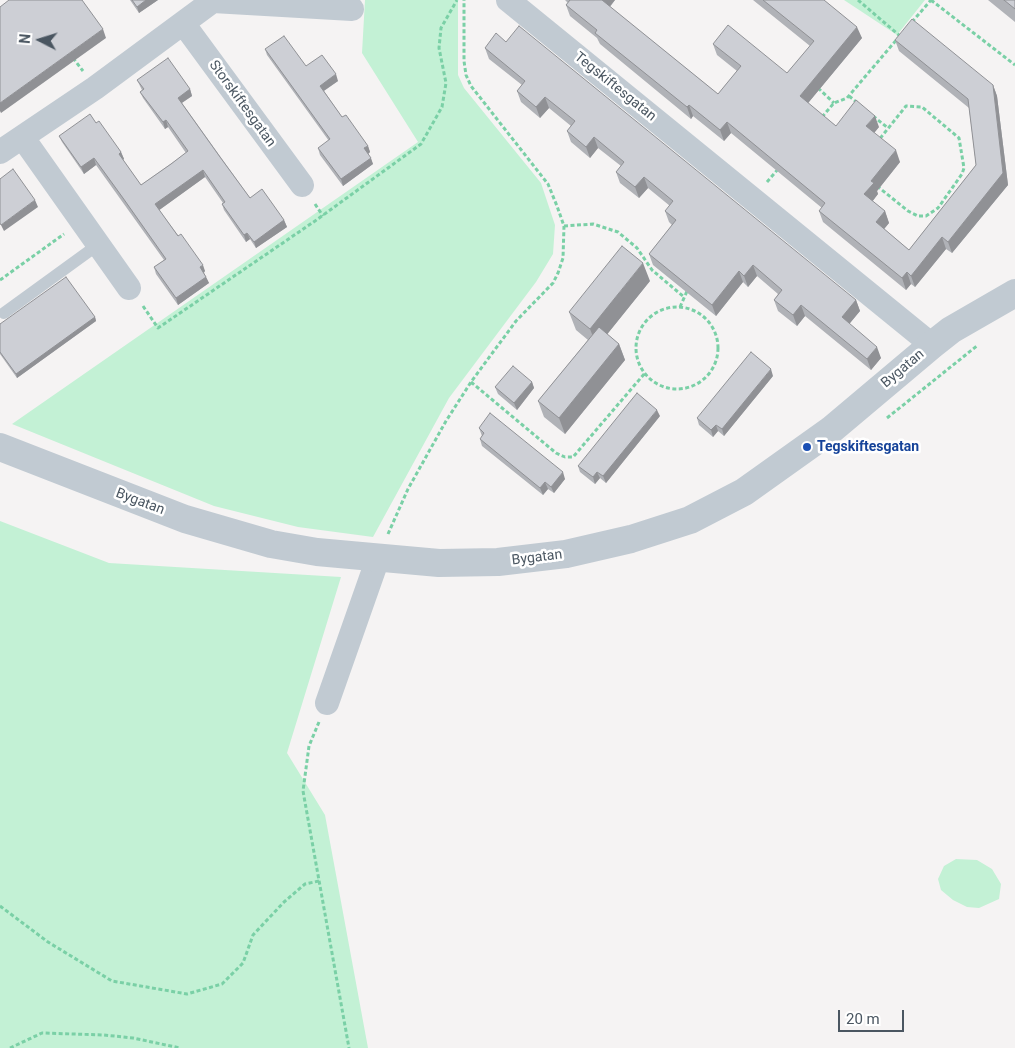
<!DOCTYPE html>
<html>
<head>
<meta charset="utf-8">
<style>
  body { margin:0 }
  #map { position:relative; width:1015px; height:1048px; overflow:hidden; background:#f5f3f3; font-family:Roboto,sans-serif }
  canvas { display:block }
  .north { position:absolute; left:15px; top:15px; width:50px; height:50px; -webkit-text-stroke:4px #fff; paint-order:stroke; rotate:275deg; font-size:14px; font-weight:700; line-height:20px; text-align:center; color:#4a5661 }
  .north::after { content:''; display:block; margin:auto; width:18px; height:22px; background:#4a5661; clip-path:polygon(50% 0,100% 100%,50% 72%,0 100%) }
  .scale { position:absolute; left:838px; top:1010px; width:66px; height:22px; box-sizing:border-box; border:2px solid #4a5661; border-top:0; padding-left:6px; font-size:15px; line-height:18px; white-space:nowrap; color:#4a5661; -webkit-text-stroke:4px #fff; paint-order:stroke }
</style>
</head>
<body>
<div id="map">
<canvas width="1015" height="1048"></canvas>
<div class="north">N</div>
<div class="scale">20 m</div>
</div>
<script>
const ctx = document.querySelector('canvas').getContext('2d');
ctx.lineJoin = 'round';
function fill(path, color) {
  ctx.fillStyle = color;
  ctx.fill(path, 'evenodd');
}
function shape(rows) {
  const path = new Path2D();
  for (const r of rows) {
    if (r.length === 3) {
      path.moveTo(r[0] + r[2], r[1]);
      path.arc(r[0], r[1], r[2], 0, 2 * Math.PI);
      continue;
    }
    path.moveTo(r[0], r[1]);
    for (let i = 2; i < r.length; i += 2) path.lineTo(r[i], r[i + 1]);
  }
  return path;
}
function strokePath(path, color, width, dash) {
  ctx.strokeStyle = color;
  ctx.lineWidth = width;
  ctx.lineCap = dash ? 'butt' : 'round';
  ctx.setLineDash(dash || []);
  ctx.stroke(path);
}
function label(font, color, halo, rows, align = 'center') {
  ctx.font = font + ' Roboto,sans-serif';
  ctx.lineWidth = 5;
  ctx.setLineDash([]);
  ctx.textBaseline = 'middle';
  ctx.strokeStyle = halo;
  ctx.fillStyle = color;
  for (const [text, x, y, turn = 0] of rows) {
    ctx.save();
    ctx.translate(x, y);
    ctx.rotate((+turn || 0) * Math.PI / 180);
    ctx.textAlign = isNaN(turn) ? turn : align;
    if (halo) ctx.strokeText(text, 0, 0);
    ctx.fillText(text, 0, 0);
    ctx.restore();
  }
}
const green = shape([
  [365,0,458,0,458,75,464,88,541,183,555,225,553,254,536,282,449,398,373,537,298,527,214,506,12,424,418,142,362,53],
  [844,0,925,0,897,35],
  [0,521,109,563,341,577,287,753,325,815,368,1048,0,1048],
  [956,859,977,860,992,869,1001,884,999,899,979,908,967,907,953,900,941,890,938,879,944,866]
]);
const path = shape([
  [858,0,900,36],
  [931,0,1015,65],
  [912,22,931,0],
  [73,58,83,71],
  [818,88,834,103],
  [849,96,859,104],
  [873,116,888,128],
  [822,117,834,103,847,98,898,38],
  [767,182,779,168],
  [877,186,908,211,918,216,926,216,938,208,962,174,964,168,959,138,922,107,906,106,878,141],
  [315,204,323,216],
  [564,226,593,224,618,232,637,248,652,270,684,297],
  [0,280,64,234],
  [143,306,158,328,315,221,421,144,442,107,446,83,439,48,441,28,457,0],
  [677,348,41],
  [680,307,688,289],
  [471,382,556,453,565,457,573,457,645,373],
  [887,418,978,345],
  [388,534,408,489,446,421,471,382,516,321,553,283,558,273,563,258,564,226,557,206,548,184,471,86,466,75,464,61,464,0],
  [319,722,309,746,303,791,349,1048],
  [0,906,48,942,112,981,187,994,222,984,243,963,253,935,284,902,305,884,319,881],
  [10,1048,42,1033,104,1035,133,1038,180,1048]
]);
const service = shape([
  [4,313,99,244]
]);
const minor = shape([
  [508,0,932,345],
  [213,1,352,9],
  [183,23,302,185],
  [23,138,129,288],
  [0,152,95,88,214,0],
  [327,703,378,558]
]);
const tertiary = shape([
  [0,447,185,519,271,544,317,552,439,563,498,562,566,554,631,539,690,520,744,492,831,430,932,345,951,330,1015,293]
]);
const wall = shape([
  [130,0,158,0,139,13],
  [565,0,615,0,610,7,718,94,737,71,717,55,713,44,787,73,810,46,753,0,824,0,862,38,808,103,836,126,879,127,874,133,900,162,877,191,878,194,872,201,885,211,889,223,884,229,909,250,976,165,969,108,899,51,895,40,993,85,997,96,1008,185,952,253,946,249,915,287,911,284,906,290,823,222,819,211,822,208,731,133,724,141,693,116,691,119,600,44,597,38,570,16,566,5,568,3],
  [988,0,1015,0,1015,22],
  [506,42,856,300,860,311,849,324,881,358,871,370,805,316,797,326,778,311,774,300,778,294,757,276,748,287,743,282,716,316,653,265,649,254,672,225,669,222,665,211,670,206,648,188,639,198,620,183,616,172,621,166,598,148,590,158,571,142,567,131,571,126,549,108,540,118,521,102,517,91,522,85,489,59,485,48],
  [265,49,338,81,324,91,342,117,368,146,370,152,368,154,373,164,343,186,320,155,318,148,329,141,267,55],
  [137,80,190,89,192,96,182,103,250,198,284,220,287,227,256,248,250,239,246,242,224,210,222,204,223,203,205,177,159,210,205,271,204,273,209,283,178,305,156,274,154,267,164,260,96,165,84,174,62,142,59,136,96,123,121,152,124,159,123,160,141,185,186,153,168,127,165,129,143,98,140,92,142,90],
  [650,281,607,334,619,344,625,360,565,434,544,417,538,401,588,340,576,330,569,312],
  [95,317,96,321,17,378,0,354,0,324],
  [773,376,724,436,718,431,713,437,699,425,697,418],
  [532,382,534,388,517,410,498,394,495,387],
  [660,416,606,483,600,478,595,484,580,472,578,466],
  [479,428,565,479,554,493,548,489,543,495,482,446,480,439,482,436]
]);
const shadedWall = shape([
  [146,0,158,0,139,13,137,7],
  [602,0,615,0,606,11],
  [857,27,862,38,804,108,800,96],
  [103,29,106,38,1,113,0,111,0,103],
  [336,74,338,81,322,92,320,86],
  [993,85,997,96,1008,185,952,253,948,242,1003,173],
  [190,89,192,96,180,104,178,98],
  [545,97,549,108,540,118,536,107],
  [689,105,693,116,691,119,687,107],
  [875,116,879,127,870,138,866,126],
  [166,120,168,127,165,129,163,122],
  [727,122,731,133,724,141,720,130],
  [594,137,598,148,590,158,586,147],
  [368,146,370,152,367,155,364,148],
  [896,150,900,162,877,191,878,194,869,206,864,194,871,181],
  [121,152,124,159,121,161,119,154],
  [94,158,96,165,84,174,81,167],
  [371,158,373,164,343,186,341,179],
  [203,170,205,177,158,211,155,204],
  [644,177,648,188,639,198,635,187],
  [35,200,38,207,4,231,1,225],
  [885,211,889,223,880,234,876,222],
  [284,220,287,227,256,248,254,242],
  [247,233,250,239,246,242,244,235],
  [942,237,946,249,915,287,911,276],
  [643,263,650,281,597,347,590,329],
  [203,265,205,271,202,274,200,267],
  [753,265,757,276,748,287,744,276],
  [739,271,743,282,716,316,712,305],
  [907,272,911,284,906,290,902,278],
  [206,277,209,283,178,305,176,298],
  [856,300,860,311,846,328,842,317],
  [801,305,805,316,797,326,793,315],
  [95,317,96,321,17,378,16,374],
  [619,344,625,360,565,434,559,418],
  [877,347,881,358,871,370,867,359],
  [771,369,773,376,724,436,722,429],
  [532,382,534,388,517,410,514,403],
  [657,410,660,416,606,483,603,476],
  [716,425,718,431,713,437,711,430],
  [563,472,565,479,554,493,551,487],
  [597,472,600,478,595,484,593,477],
  [545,482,548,489,543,495,540,488]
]);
const building = shape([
  [9,0,82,0,103,29,0,103,0,7,9,0],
  [132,0,146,0,137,7,132,0],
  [570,0,602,0,718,94,741,66,713,44,728,25,787,73,814,41,763,0,824,0,857,27,800,96,836,126,856,100,875,116,866,126,896,150,871,181,874,183,864,194,885,211,876,222,909,250,976,165,968,99,895,40,912,19,993,85,1003,173,948,242,942,237,911,276,907,272,902,278,819,211,825,203,727,122,720,130,689,105,687,107,595,33,597,30,566,5,570,0],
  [1004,0,1015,0,1015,9,1004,0],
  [519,26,856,300,842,317,877,347,867,359,801,305,793,315,774,300,782,290,753,265,744,276,739,271,712,305,649,254,676,220,665,211,673,201,644,177,635,187,616,172,624,162,594,137,586,147,567,131,575,121,545,97,536,107,517,91,525,81,485,48,496,33,506,42,519,26],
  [284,36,306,66,322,55,336,74,320,86,342,117,346,115,368,146,364,148,371,158,341,179,318,148,330,139,265,49,284,36],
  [168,58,190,89,178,98,220,157,250,198,262,189,284,220,254,242,247,233,244,235,222,204,225,202,203,170,155,204,178,236,181,234,203,265,200,267,206,277,176,298,154,267,166,259,123,198,94,158,81,167,59,136,90,114,96,123,99,121,121,152,119,154,141,185,171,164,188,151,166,120,163,122,140,92,144,89,137,80,168,58],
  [13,169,35,200,1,225,0,223,0,179,13,169],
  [622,246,643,263,590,329,569,312,622,246],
  [66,277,95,317,16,374,0,352,0,324,66,277],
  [599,327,619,344,559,418,538,401,599,327],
  [751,352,771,369,722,429,716,425,711,430,697,418,751,352],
  [513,366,532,382,514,403,495,387,513,366],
  [637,393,657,410,603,476,597,472,593,477,578,466,637,393],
  [490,413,563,472,551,487,545,482,540,488,480,439,484,433,479,428,490,413]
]);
const markers = [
  [807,447,5,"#1a4fb4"]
];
const streetNames = [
  ["Tegskiftesgatan",615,87,39],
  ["Storskiftesgatan",242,104,54],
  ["Bygatan",903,369,-40],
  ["Bygatan",140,502,21],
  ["Bygatan",537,558,-7]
];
const transitNames = [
  ["Tegskiftesgatan",817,447]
];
fill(green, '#c3f1d5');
strokePath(path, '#7ad0a6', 3, [4, 2.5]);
strokePath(service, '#c1cad2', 12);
strokePath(minor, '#c1cad2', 24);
strokePath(tertiary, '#c1cad2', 28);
fill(wall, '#b0b2b7');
fill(shadedWall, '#909195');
fill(building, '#cdcfd5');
strokePath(building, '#909195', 1);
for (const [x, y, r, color] of markers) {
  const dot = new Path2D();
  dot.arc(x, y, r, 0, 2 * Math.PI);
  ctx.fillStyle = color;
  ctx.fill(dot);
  strokePath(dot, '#fff', 2);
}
label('14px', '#4a5661', '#fff', streetNames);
label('bold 14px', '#164399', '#fff', transitNames, 'left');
</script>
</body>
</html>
